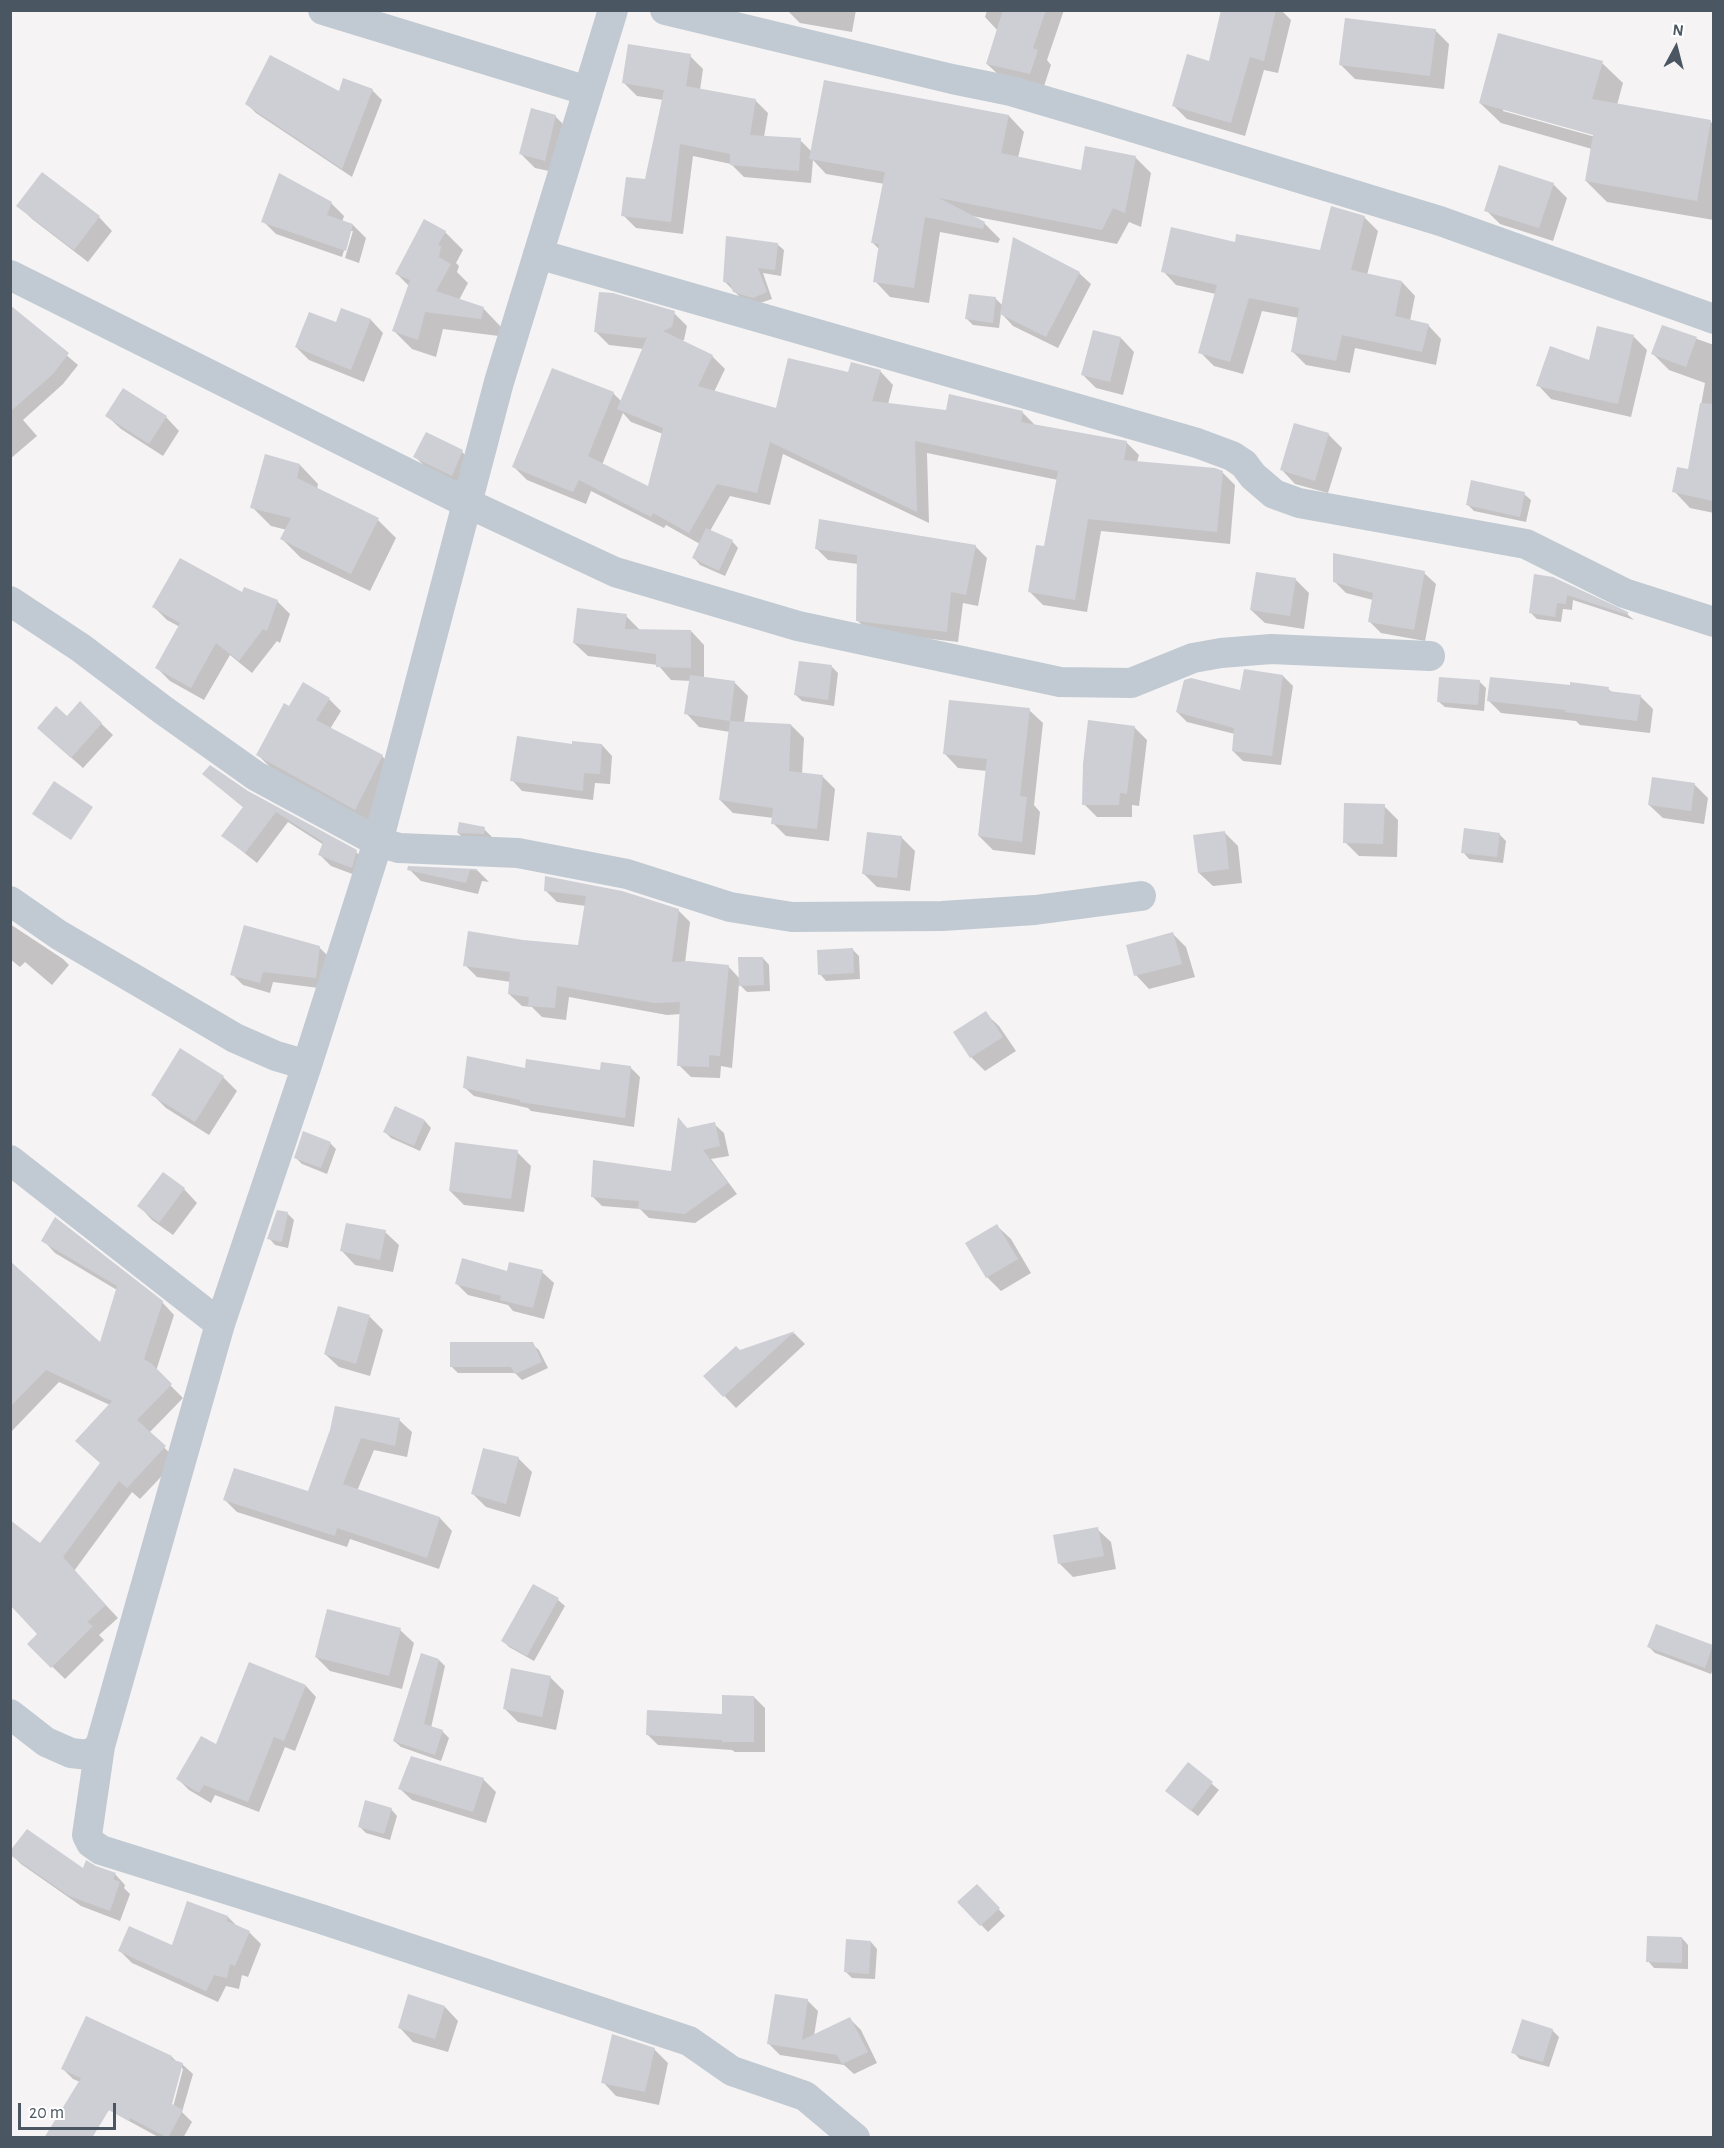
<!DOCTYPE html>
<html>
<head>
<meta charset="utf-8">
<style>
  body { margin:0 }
  #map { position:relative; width:1724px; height:2148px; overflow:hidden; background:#f5f3f3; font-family:"Alegreya Sans",sans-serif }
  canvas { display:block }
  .frame { position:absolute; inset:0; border:12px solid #4a5661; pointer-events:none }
  .north { position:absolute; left:1646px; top:18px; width:60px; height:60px; -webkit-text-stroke:4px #fff; paint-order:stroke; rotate:7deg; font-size:16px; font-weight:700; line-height:24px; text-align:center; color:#4a5661 }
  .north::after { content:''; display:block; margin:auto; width:21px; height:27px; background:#4a5661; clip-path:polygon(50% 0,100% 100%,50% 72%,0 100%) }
  .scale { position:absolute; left:18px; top:2103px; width:98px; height:27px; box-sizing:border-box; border:3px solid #4a5661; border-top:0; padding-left:8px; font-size:18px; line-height:21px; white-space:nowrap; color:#4a5661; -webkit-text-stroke:4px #fff; paint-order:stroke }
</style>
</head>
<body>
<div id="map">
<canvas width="1724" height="2148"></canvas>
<div class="frame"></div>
<div class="north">N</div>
<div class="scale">20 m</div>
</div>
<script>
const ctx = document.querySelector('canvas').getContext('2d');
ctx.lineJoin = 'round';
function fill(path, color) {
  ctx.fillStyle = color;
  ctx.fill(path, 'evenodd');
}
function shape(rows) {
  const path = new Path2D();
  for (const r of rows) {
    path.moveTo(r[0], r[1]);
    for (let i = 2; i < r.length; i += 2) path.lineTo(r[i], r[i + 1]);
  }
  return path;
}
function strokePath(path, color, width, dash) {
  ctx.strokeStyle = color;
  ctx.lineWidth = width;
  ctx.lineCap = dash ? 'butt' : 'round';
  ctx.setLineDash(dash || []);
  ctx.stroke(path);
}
const shadow = shape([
  [779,10,856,10,852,32,800,23,789,12],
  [987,10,1064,10,1047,60,1051,65,1044,86,1001,77,987,64,998,31,985,17],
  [1223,10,1281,10,1291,20,1278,73,1264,70,1245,136,1187,119,1174,106,1211,63],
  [1435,30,1449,44,1444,89,1355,79,1341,65],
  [690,56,703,69,700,90,755,100,768,113,764,137,800,140,812,152,1009,116,1024,132,1018,158,1082,172,1136,158,1151,173,1141,227,1129,222,1117,244,972,216,984,223,1000,239,998,243,940,232,929,303,890,297,875,281,880,250,873,243,885,184,826,174,813,160,811,183,744,177,731,164,693,156,683,234,636,228,623,215,646,181,663,100,637,96,624,83],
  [1602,63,1623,83,1617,105,1710,121,1714,125,1714,220,1607,202,1586,181,1592,149,1501,123,1480,103],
  [1503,108,1600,135,1599,138,1503,111],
  [372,90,382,100,352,177,256,113,247,104],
  [555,116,569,130,558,173,535,168,521,154],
  [1553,184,1567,198,1553,241,1500,224,1486,210],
  [331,203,344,216,342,222,353,225,366,238,359,263,345,258,353,231,350,231,342,257,276,234,263,221],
  [18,205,99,217,112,231,88,262,32,219],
  [1364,217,1378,231,1367,275,1402,282,1415,296,1410,321,1428,325,1441,339,1436,365,1355,348,1350,373,1306,365,1292,351,1299,318,1262,311,1243,374,1214,366,1200,352,1216,294,1176,285,1163,271,1236,244,1321,252],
  [445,232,463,250,456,263,459,266,457,272,468,283,459,300,483,308,501,327,499,336,443,329,436,357,412,349,394,331,409,286,397,274],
  [777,244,784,250,781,276,763,273,772,299,760,303,741,298,724,281],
  [1079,273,1091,284,1058,348,1013,326,1001,313,999,328,973,325,967,319,995,298,1003,306],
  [10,307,78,365,63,384,23,420,37,436,10,459],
  [342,310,371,320,383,333,364,382,309,360,296,347,337,324],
  [674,313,687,326,684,340,681,341,712,356,725,369,714,392,777,410,849,374,852,363,881,372,893,385,888,404,947,411,1022,412,1035,425,1126,442,1139,455,1137,462,1222,472,1235,485,1230,544,1101,531,1087,612,1043,605,1030,592,1046,548,1058,480,927,453,929,523,783,454,770,505,730,496,710,531,732,541,738,548,725,576,700,565,694,558,700,544,666,525,664,528,591,491,586,504,527,480,514,467,613,393,622,402,644,349,609,345,596,332],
  [623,413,631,422,663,434,649,488,602,465],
  [1663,327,1714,345,1714,513,1690,508,1674,491,1689,471,1705,383,1669,370,1653,354],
  [1633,336,1647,350,1631,417,1551,399,1538,385,1590,362],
  [1121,338,1134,352,1123,395,1096,388,1082,374],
  [107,416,166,417,179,431,163,456,121,429],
  [1328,434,1342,448,1328,493,1295,484,1282,470],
  [462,452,476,465,466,489,429,470,415,457],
  [300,465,318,484,317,490,378,520,396,538,370,591,301,558,282,539,287,530,271,526,252,507],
  [1524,494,1531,500,1526,522,1474,511,1467,504],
  [975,546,987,558,978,606,963,603,958,642,869,632,857,620,858,564,828,560,816,548],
  [1424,573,1436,584,1425,641,1381,633,1369,621,1373,600,1346,593,1334,581],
  [1535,576,1627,614,1634,620,1573,600,1572,610,1563,609,1561,622,1537,619,1531,613],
  [1295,579,1309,593,1304,629,1265,623,1251,610],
  [243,594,277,601,290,614,280,643,277,641,252,673,230,655,204,700,170,681,157,668,180,627,167,620,154,607],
  [626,616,640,630,691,631,704,645,704,678,734,682,748,696,744,723,791,725,804,738,802,774,822,776,835,789,829,841,786,836,773,823,774,818,733,813,720,800,730,732,699,727,686,713,691,681,671,680,658,665,588,656,574,643],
  [832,667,838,673,834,706,802,701,795,694],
  [1283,676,1293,686,1281,765,1243,761,1233,751,1235,734,1187,722,1177,712,1242,692],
  [1480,682,1486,688,1484,711,1445,707,1438,701],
  [1608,689,1612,692,1640,696,1653,709,1650,733,1580,725,1576,721,1501,713,1489,701],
  [329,699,341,711,330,729,382,756,395,769,368,821,271,768,258,755,289,708],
  [80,703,113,735,83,768,50,739],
  [1029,710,1043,723,1034,805,1040,812,1035,855,993,850,979,836,987,771,958,768,945,754],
  [1134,727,1147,740,1139,806,1132,805,1132,817,1097,817,1084,804],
  [602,745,612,756,610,784,595,783,593,800,522,791,512,780,573,746],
  [204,774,247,792,356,852,368,863,363,878,331,866,320,855,324,845,288,822,257,863,223,836,244,808],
  [1694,784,1708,798,1704,824,1663,818,1649,805],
  [1384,806,1398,820,1397,857,1359,856,1345,842],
  [484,829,498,843,472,846,458,833],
  [1224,832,1238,846,1242,883,1213,886,1199,873],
  [1499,834,1506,841,1503,863,1469,859,1463,852],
  [901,837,915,851,910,891,877,887,863,873],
  [409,869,477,870,489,882,482,881,478,894,421,881],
  [547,878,678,910,690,922,685,963,728,966,740,979,763,958,769,965,770,991,747,992,739,984,732,1068,721,1066,720,1078,691,1077,679,1065,681,1014,667,1015,569,997,566,1020,542,1017,532,1007,522,1006,509,994,511,982,477,977,465,965,523,942,579,947,586,906,557,902,545,890],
  [10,924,63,959,69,965,52,985,25,962,20,967,10,959],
  [1173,934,1186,947,1195,977,1149,989,1136,975],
  [319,947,330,958,326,989,273,982,270,993,243,985,232,974],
  [853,950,859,956,860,979,826,981,820,974],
  [985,1013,999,1026,1016,1051,985,1071,971,1057,955,1033],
  [630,1067,640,1077,634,1127,531,1111,528,1108,474,1096,464,1087,526,1070,601,1072],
  [223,1077,237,1091,209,1135,166,1108,153,1095],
  [396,1108,425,1121,431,1128,420,1151,391,1138,385,1132],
  [679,1120,688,1129,714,1124,724,1133,729,1156,711,1159,737,1194,695,1223,649,1218,640,1209,602,1206,592,1196,672,1172],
  [330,1143,336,1149,327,1174,302,1164,296,1158],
  [517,1152,531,1166,524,1212,464,1205,450,1191],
  [184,1189,197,1203,173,1235,152,1220,139,1206],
  [287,1213,294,1220,288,1248,275,1245,269,1238],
  [997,1226,1011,1239,1031,1273,1001,1291,987,1277],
  [385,1232,399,1245,393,1272,355,1265,342,1251],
  [43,1240,162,1302,174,1315,156,1371,183,1398,149,1433,177,1460,140,1499,132,1492,74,1571,118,1618,99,1635,104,1640,65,1679,29,1644,39,1634,40,1545,101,1463,110,1405,59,1382,10,1433,10,1270,100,1344,117,1290,55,1253],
  [542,1272,554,1283,544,1319,513,1311,508,1305,468,1295,457,1284,508,1273],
  [339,1308,370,1317,383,1330,370,1376,339,1367,325,1354],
  [794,1333,805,1344,736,1408,705,1376,740,1352],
  [532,1344,539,1350,548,1368,522,1380,515,1373,458,1373,451,1366],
  [399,1420,412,1432,407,1457,374,1450,357,1491,440,1518,452,1531,439,1569,350,1539,347,1547,237,1512,225,1500,309,1493,331,1431],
  [518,1458,532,1472,520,1517,486,1507,472,1493],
  [1097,1529,1111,1542,1116,1569,1073,1577,1060,1564,1054,1536],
  [533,1586,558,1600,565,1606,534,1661,509,1647,503,1641],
  [400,1630,414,1643,402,1689,330,1671,316,1657],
  [1649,1647,1712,1647,1714,1667,1711,1674,1655,1653],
  [439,1660,445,1666,431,1728,442,1731,449,1738,441,1761,401,1747,394,1741],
  [550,1677,564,1691,556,1730,518,1722,504,1708],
  [306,1686,316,1697,295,1751,285,1747,259,1812,215,1795,211,1803,189,1790,178,1779,217,1746],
  [754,1697,765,1708,765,1752,735,1752,732,1750,658,1745,647,1734,724,1715],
  [1188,1764,1219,1790,1198,1816,1174,1797],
  [483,1779,496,1792,486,1823,412,1800,399,1788],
  [391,1809,397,1816,390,1840,366,1833,359,1826],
  [11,1854,84,1871,115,1874,125,1885,124,1888,130,1894,120,1921,81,1906,21,1864],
  [977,1886,1005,1916,988,1932,960,1903],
  [228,1917,239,1928,249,1932,261,1944,248,1977,242,1975,239,1989,226,1986,218,2002,132,1963,120,1951,173,1947],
  [1682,1938,1688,1945,1688,1969,1654,1968,1648,1961],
  [871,1942,877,1949,875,1979,852,1978,845,1971],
  [807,2000,818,2011,814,2036,850,2019,861,2030,877,2063,854,2074,844,2065,780,2055,769,2044],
  [445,2007,458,2021,448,2052,413,2042,400,2028],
  [1552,2030,1559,2037,1549,2067,1520,2059,1513,2052],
  [654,2049,668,2063,659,2105,616,2096,603,2082],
  [172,2057,177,2062,182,2064,193,2074,182,2112,192,2122,183,2138,160,2138,87,2098,80,2082,73,2079,63,2069],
  [181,2067,183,2069,172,2111,169,2111]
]);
const building = shape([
  [1003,10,1046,10,1033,48,1038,50,1030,74,986,64],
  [1221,10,1276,10,1264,61,1250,57,1231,123,1172,106,1187,54,1209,61],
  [1345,18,1436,29,1430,76,1339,65],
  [1498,33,1603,61,1592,99,1711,120,1697,201,1585,181,1593,135,1479,103],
  [628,44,691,54,686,86,756,99,750,135,801,138,799,171,730,165,730,154,680,144,671,222,621,216,626,177,645,179,664,90,622,83],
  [270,55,339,91,343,78,373,89,342,169,245,104],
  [824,80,1009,115,1001,153,1081,170,1085,146,1136,156,1125,213,1113,208,1102,230,939,198,985,222,983,229,925,217,914,288,873,282,879,244,871,243,885,172,809,159],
  [531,108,556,115,545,161,519,154],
  [1499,165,1554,183,1539,228,1484,211],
  [42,172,100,216,74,250,16,206],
  [279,173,332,202,327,215,353,224,346,251,261,222],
  [1331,206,1365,216,1351,270,1402,281,1395,316,1429,324,1422,352,1342,335,1336,361,1291,352,1299,308,1249,298,1230,362,1198,353,1217,285,1161,272,1171,227,1235,242,1236,234,1320,250],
  [424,219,446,231,438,245,441,246,439,257,451,264,436,291,484,307,481,319,425,312,418,340,392,331,410,280,395,274],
  [726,236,778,243,775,270,758,268,767,292,753,298,733,292,730,283,723,282],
  [1013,237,1080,272,1046,337,1000,314],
  [599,292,613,293,675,311,672,327,663,331,713,355,698,386,776,408,788,358,848,372,851,362,881,370,872,401,946,410,949,394,1023,411,1021,422,1127,441,1124,460,1215,468,1223,471,1217,532,1088,519,1075,600,1028,592,1036,545,1044,546,1058,471,915,441,917,512,770,442,757,493,717,484,689,533,653,513,651,517,579,480,573,492,512,467,552,368,614,392,588,456,648,486,663,428,617,409,647,337,643,338,594,332],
  [969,294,996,297,993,323,965,319],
  [10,305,69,353,53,374,10,412],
  [341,308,371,319,351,370,295,347,309,312,336,322],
  [1662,325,1697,337,1686,367,1651,354],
  [1597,326,1634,335,1618,404,1536,386,1550,346,1589,360],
  [1093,330,1121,337,1110,382,1081,375],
  [123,388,167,416,149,444,105,416],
  [1700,403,1713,404,1713,501,1672,492,1677,467,1688,469],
  [1294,423,1329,433,1315,481,1280,470],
  [426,432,463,450,452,476,413,457],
  [265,454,300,464,297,478,379,518,351,574,280,539,291,518,250,508],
  [1471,480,1525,492,1520,517,1466,505],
  [819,519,976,545,966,595,951,592,947,632,856,621,857,555,815,549],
  [706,528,733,540,719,571,692,558],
  [1333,553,1425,571,1414,630,1368,622,1373,593,1333,582],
  [180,558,242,592,244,587,278,600,267,631,263,629,239,661,216,643,191,688,155,668,180,623,152,607],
  [1256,572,1296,578,1290,616,1250,610],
  [1534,574,1553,577,1628,612,1628,615,1567,595,1566,604,1557,603,1555,617,1529,613],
  [577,608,627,614,625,629,691,630,691,668,656,667,656,654,573,643],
  [799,661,832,665,828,700,794,695],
  [1244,669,1283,675,1272,756,1232,751,1234,728,1176,712,1184,680,1191,678,1240,690],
  [690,675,735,681,730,721,684,714],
  [1439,677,1480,680,1478,705,1437,702],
  [1490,677,1570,685,1570,682,1609,687,1608,691,1641,695,1637,721,1565,712,1566,710,1487,701],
  [303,682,330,698,316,720,383,755,355,810,256,755,284,703,289,706],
  [949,700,1030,708,1020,796,1027,797,1022,842,978,836,987,759,943,754],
  [80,701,102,723,71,758,37,728,56,706,67,716],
  [1088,720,1135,726,1127,794,1120,793,1119,805,1082,805,1083,764],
  [730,721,791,724,789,771,823,775,817,829,771,824,773,808,719,800],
  [517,736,572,744,572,741,602,744,600,774,584,773,583,791,510,781],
  [210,765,248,791,357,850,352,868,318,855,323,842,276,812,245,853,221,836,243,807,202,774],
  [1652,777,1695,783,1691,811,1648,805],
  [54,781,93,807,71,840,32,814],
  [1344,803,1385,804,1383,844,1343,843],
  [459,822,485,827,484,834,457,833],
  [1464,828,1500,833,1497,857,1461,853],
  [1225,831,1229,869,1198,873,1193,835],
  [867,832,902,836,897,878,862,874],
  [408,866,477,869,477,871,470,870,466,883,407,870],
  [545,876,622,891,679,909,672,962,689,961,729,965,720,1056,709,1055,709,1067,677,1066,680,1002,654,1003,557,986,555,1008,528,1006,529,997,508,994,510,972,463,966,468,931,523,940,578,945,586,896,544,891],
  [244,925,320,946,316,978,263,972,260,983,230,975],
  [1173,932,1182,964,1134,976,1126,945],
  [853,948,854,973,818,975,817,950],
  [738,957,763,957,764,985,739,986],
  [986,1011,1003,1037,970,1058,953,1032],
  [180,1048,224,1076,195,1122,151,1095],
  [467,1056,525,1068,526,1059,600,1070,601,1062,631,1066,625,1118,520,1102,520,1100,463,1088],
  [395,1106,425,1120,414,1146,383,1132],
  [678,1117,687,1128,715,1122,720,1146,703,1150,728,1183,685,1214,638,1209,639,1201,591,1197,593,1160,671,1171],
  [303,1131,331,1142,321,1168,294,1158],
  [455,1142,518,1150,511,1199,449,1191],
  [163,1172,185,1188,159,1223,137,1206],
  [277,1210,288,1212,282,1242,267,1239],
  [55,1217,163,1301,144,1359,152,1364,172,1384,137,1420,166,1446,127,1488,119,1481,63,1557,106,1605,87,1622,93,1626,51,1668,27,1644,37,1634,10,1605,10,1520,40,1543,100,1463,75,1441,112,1401,46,1370,10,1407,10,1261,100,1342,117,1286,41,1241],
  [346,1223,386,1230,380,1260,340,1251],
  [997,1224,1018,1259,986,1278,965,1243],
  [462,1258,507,1271,509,1262,543,1270,533,1308,500,1300,501,1296,455,1284],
  [338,1306,370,1315,356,1364,324,1354],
  [795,1331,723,1397,703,1376,736,1346,740,1350],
  [450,1342,533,1342,542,1362,515,1374,511,1367,450,1367],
  [335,1406,400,1418,395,1446,361,1438,343,1484,440,1517,427,1558,337,1528,335,1536,223,1500,234,1468,308,1491,330,1430],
  [483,1448,519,1457,506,1504,471,1494],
  [1098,1527,1104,1556,1058,1564,1053,1535],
  [533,1584,559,1598,527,1656,501,1641],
  [327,1609,401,1628,389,1676,315,1657],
  [1656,1624,1713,1645,1705,1668,1647,1647],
  [421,1653,439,1659,424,1724,443,1730,435,1755,393,1741],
  [249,1662,306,1685,284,1741,274,1737,248,1802,204,1785,199,1793,176,1779,201,1736,216,1744],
  [511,1668,551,1676,542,1717,503,1709],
  [722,1695,754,1696,754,1742,722,1742,722,1740,646,1735,647,1710,722,1714],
  [411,1756,484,1778,473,1812,398,1789],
  [1188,1762,1213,1782,1191,1811,1165,1791],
  [365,1800,392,1808,384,1834,358,1827],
  [27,1829,83,1868,86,1860,96,1866,116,1873,113,1879,120,1882,110,1911,69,1896,10,1855,10,1851],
  [977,1884,1000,1908,980,1926,957,1902],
  [187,1901,228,1916,227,1921,250,1931,235,1966,230,1964,227,1978,214,1975,206,1991,118,1951,129,1926,172,1945],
  [1647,1936,1682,1937,1682,1963,1646,1962],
  [846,1939,871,1941,869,1974,844,1972],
  [408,1994,445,2006,435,2039,398,2028],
  [775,1994,808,1999,802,2040,850,2017,868,2052,842,2064,837,2055,767,2044],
  [86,2016,172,2056,171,2059,183,2063,172,2104,183,2110,168,2138,130,2118,129,2121,109,2110,92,2138,44,2138,81,2078,61,2069],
  [1522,2019,1553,2029,1543,2062,1511,2053],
  [612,2034,655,2048,645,2092,601,2083]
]);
const minor = shape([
  [323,10,588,91],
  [613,10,499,382,378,842,307,1065,220,1324,100,1746,87,1835,91,1843,101,1850,321,1919,689,2041,732,2071,805,2096,855,2138],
  [665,10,952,79,1011,91,1096,116,1440,221,1714,319],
  [538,254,1197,443,1232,456,1244,464,1253,476,1274,494,1299,503,1526,544,1624,593,1714,622],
  [10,275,467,503,615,572,798,626,1060,682,1131,683,1193,658,1221,653,1271,649,1430,656],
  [10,601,81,648,163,710,256,776,378,842,399,848,518,853,627,874,730,907,792,917,942,916,1035,910,1141,896],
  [10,901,59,935,235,1038,276,1056,307,1065],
  [10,1160,220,1324],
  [10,1714,46,1742,71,1753,89,1755,100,1746]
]);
fill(shadow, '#0003');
fill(building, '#cdcfd5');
strokePath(minor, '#c1cad2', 30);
</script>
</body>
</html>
